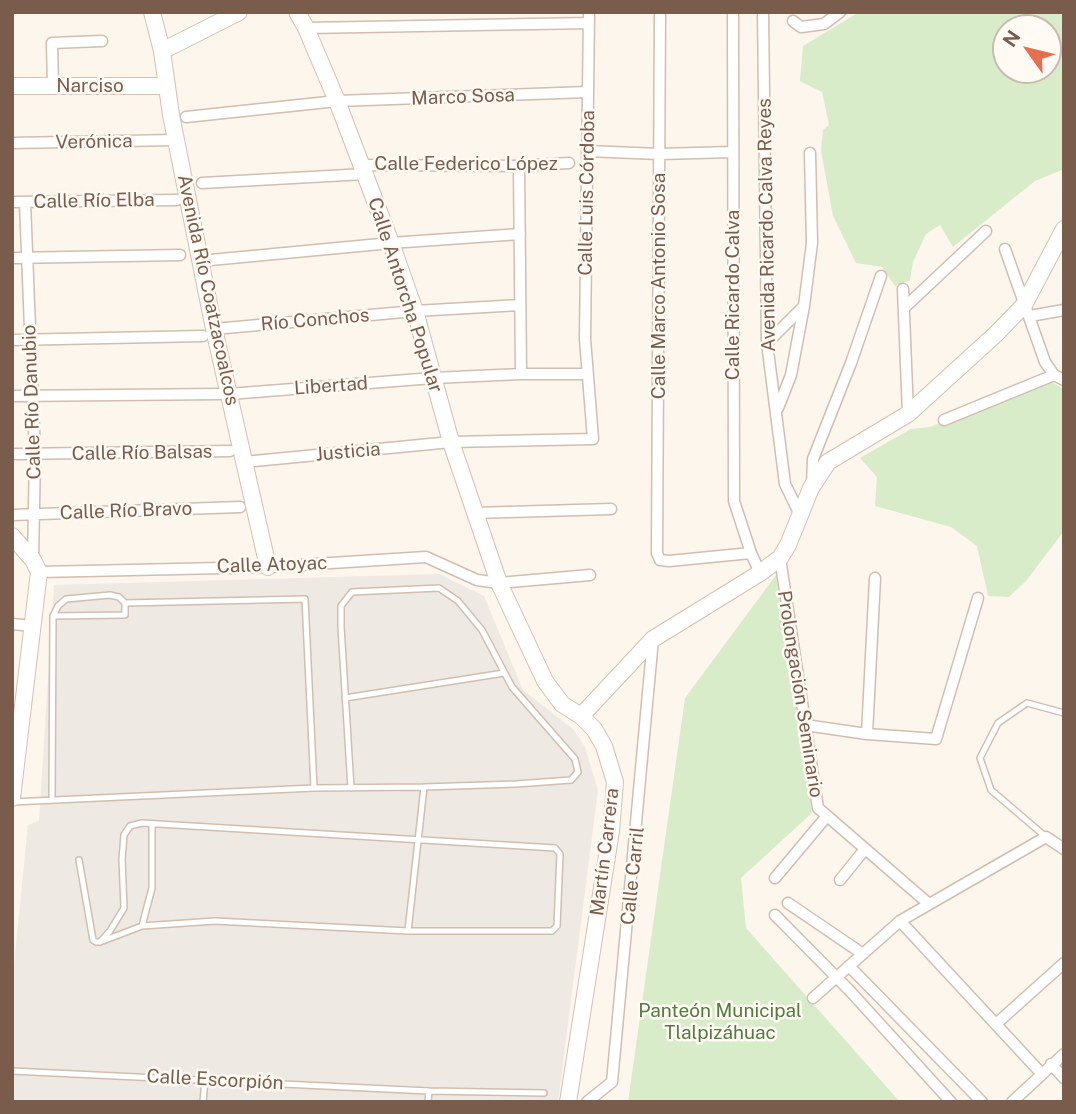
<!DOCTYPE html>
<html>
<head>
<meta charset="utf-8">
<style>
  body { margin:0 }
  #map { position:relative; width:1076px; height:1114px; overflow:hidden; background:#fdf6ec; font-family:"Public Sans",sans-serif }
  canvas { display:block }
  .frame { position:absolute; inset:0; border:14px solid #7a5c4d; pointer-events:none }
  .north { position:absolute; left:992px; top:14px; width:70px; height:70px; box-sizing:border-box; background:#fffaf3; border:2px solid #cabbb1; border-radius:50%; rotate:304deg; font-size:19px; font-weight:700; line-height:28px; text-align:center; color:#7a5c4d }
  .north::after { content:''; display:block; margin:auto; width:24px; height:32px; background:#e76f51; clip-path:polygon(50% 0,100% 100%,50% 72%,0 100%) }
</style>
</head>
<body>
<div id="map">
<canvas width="1076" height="1114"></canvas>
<div class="frame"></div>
<div class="north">N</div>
</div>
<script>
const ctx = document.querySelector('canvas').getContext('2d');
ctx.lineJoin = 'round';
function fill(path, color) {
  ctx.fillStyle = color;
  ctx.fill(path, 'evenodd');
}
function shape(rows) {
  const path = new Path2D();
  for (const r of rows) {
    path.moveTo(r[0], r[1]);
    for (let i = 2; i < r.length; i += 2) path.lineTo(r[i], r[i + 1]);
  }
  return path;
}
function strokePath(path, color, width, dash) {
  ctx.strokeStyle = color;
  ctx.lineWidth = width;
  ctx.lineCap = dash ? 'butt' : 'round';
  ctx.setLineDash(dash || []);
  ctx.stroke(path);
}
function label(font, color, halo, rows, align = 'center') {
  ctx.font = font + ' "Public Sans",sans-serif';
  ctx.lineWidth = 5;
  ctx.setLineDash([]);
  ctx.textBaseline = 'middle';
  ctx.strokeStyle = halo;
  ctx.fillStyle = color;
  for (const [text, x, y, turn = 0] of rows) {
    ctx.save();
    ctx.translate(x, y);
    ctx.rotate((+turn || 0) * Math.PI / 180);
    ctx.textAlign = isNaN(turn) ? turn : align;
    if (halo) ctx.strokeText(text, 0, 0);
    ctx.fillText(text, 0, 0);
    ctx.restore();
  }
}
const industrial = shape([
  [439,574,484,596,523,690,573,729,585,747,598,790,558,1102,12,1102,12,984,28,825,39,821,54,585]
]);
const green = shape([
  [859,12,1064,12,1064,169,1035,181,953,247,940,225,926,234,913,262,910,280,895,286,882,267,856,263,833,216,821,151,823,130,829,125,822,92,800,81,803,46],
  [1006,28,1048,28,1048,70,1006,70],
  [1046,379,1064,389,1064,531,1026,581,1009,597,988,596,977,546,951,527,875,506,877,477,860,458,911,429,930,427],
  [776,575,812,813,741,878,746,928,900,1102,628,1102,685,698]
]);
const lane = shape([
  [345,698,504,673],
  [314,788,424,787,516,784,571,780,578,772,575,759,512,687,482,630,458,601,439,588,352,592,341,606,341,627,351,788],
  [52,800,53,616,58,606,66,599,110,595,119,597,125,603,125,615,53,616],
  [12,802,314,788,305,599,125,603],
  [1046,837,991,790,980,758,998,723,1027,703,1064,713],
  [79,860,93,940,96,942,100,942,142,926,215,921,408,931,552,931,557,926,560,854,555,848,142,823,130,826,124,835,122,859,124,908,110,931,100,942],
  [142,926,152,888,152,824],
  [408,931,424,787],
  [12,1071,429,1091,544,1093],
  [203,1102,205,1080],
  [428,1102,429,1091]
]);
const street = shape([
  [660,12,657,553,660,560,669,561,751,553],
  [733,12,734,501,751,553,760,573],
  [763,12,767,343,785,484,801,517],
  [793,21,801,27,824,24,840,12],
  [306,28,589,23],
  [53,86,52,43,102,41],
  [186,117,337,101,588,92],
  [12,143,176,140],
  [587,151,659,154,733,152],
  [363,165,519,166,569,163],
  [519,166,521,374],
  [202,183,365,174],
  [12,202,177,200],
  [25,202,35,454,33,560],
  [1005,249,1045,362,1054,375,1064,380],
  [12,258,180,255],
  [200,261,391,243,520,234],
  [903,289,908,414],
  [904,308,986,231],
  [1030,316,1064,310],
  [214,329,415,311,520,305],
  [12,340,203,336],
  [767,343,804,306],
  [229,394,433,378,521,374,587,374],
  [12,396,220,394],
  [778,408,791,375,804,306,812,243,810,153],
  [944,420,1054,375],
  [12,454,230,451],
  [244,462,451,442,593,439,585,339,589,12],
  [812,485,813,459,851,363,881,276],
  [474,513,611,509],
  [12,515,240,507],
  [780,558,818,808,929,904],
  [39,572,268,567,426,557,477,580,499,583,590,575],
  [12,624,33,626],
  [805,725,867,734,936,739,978,598],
  [867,734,875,578],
  [775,878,827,816],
  [840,880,865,849],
  [788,903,863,954],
  [775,915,850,991,951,1102],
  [900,921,1041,1073],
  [849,966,982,1102],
  [813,998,900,921,1046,837,1064,849],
  [996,1024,1064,963],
  [1051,1064,1064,1078],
  [587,1102,612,1082,653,639],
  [1012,1102,1064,1054]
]);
const secondary = shape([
  [152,12,162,51,171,115,214,329,268,567],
  [297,12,306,28,337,101,391,243,415,311,451,442,499,583,545,681,562,704,581,716,594,729,604,746,615,782,611,831,568,1102],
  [162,51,239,12],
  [12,86,167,86],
  [12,536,33,560,39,572,12,798],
  [581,716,653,639,760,573,780,558,788,545,811,488,828,462,908,414,996,334,1024,305,1064,229]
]);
const streetNames = [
  ["Narciso",90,86],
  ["Marco Sosa",463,97,-2],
  ["Verónica",94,142,-1],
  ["Calle Federico López",466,164],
  ["Calle Luis Córdoba",587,193,-89],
  ["Calle Río Elba",94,201,-1],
  ["Avenida Ricardo Calva Reyes",767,225,-91],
  ["Calle Marco Antonio Sosa",659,286,-90],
  ["Avenida Río Coatzacoalcos",208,290,78],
  ["Calle Antorcha Popular",405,295,72],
  ["Calle Ricardo Calva",733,295,-90],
  ["Río Conchos",315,320,-5],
  ["Libertad",331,386,-4],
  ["Calle Río Danubio",32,402,-92],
  ["Justicia",348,452,-5],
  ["Calle Río Balsas",142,453,-1],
  ["Calle Río Bravo",126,511,-2],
  ["Calle Atoyac",272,565,-2],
  ["Prolongación Seminario",800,694,81],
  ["Martín Carrera",605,852,-83],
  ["Calle Carril",633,876,-84],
  ["Calle Escorpión",215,1080,3]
];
const parkNames = [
  ["Panteón Municipal",720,1011],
  ["Tlalpizáhuac",720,1033]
];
fill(industrial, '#efe9e4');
fill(green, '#d8ecc9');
strokePath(lane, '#d1beb0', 8);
strokePath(street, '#d1beb0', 13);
strokePath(secondary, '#d6c0b0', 18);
strokePath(lane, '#fff', 5);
strokePath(street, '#fff', 10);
strokePath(secondary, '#fff', 16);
label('19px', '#7a5c4d', '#fffaf3', streetNames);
label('19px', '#537a41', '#fffaf3', parkNames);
</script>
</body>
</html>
